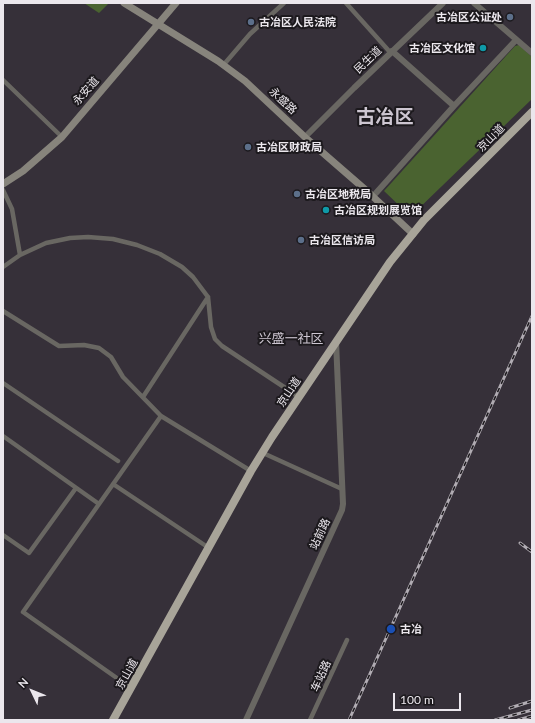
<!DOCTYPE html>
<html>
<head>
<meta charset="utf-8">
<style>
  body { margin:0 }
  #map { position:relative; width:535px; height:723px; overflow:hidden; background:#363039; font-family:Lato,sans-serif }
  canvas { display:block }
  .frame { position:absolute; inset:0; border:4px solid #ebe7ed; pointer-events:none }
  .north { position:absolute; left:12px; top:671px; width:40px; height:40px; -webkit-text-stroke:3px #1c191d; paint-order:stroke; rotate:313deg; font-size:11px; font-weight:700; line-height:16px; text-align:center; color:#ebe7ed }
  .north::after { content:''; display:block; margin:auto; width:14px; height:18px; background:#ebe7ed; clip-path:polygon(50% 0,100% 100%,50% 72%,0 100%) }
  .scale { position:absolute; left:393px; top:693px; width:68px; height:18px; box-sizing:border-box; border:2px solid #ebe7ed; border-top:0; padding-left:5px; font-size:12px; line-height:14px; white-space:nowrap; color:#ebe7ed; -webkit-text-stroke:3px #1c191d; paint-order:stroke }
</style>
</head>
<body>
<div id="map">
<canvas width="535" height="723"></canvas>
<div class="frame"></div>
<div class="north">N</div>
<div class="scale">100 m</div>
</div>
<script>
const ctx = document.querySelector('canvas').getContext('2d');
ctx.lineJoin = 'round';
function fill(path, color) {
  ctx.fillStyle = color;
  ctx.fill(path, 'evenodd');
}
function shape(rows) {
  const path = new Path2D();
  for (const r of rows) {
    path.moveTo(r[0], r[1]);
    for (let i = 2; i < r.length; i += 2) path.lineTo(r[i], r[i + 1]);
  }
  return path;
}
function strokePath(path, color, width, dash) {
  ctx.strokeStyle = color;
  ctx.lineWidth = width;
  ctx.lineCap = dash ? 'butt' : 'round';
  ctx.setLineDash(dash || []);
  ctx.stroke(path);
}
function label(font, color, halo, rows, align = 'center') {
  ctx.font = font + ' Lato,"Noto Sans SC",sans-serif';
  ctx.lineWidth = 4;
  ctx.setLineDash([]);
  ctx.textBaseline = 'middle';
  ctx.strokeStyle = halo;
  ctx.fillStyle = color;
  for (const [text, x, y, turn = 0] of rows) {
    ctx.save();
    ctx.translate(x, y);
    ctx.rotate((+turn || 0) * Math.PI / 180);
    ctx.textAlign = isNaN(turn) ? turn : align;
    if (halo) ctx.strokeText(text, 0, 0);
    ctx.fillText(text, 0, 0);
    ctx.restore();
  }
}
const green = shape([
  [84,3,109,3,99,13],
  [519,45,532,57,532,99,412,215,407,213,384,191,515,46]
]);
const minor = shape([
  [346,3,389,51,392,51],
  [226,62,250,34,284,3],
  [3,80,62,137],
  [3,190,12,209,20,255],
  [3,267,20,255,46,243,70,238,88,237,113,239,137,245,160,254,182,267,193,277,208,297,211,327,215,339,222,346,299,397],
  [3,311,59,346,84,345,99,348,111,357,123,377,161,416,251,471],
  [3,383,118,461],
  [143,397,208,297],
  [3,436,99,504],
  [263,453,342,489],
  [113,484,209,548],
  [3,535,29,553,76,488],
  [131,688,23,612,161,416],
  [310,720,347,640]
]);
const tertiary = shape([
  [474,3,532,53],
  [392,51,454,106],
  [308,134,354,88,443,3],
  [376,193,454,106,516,40],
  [246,720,342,510,343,504,336,341]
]);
const secondary = shape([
  [124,3,218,61,245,81,307,139,368,192,413,234],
  [3,184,23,171,62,137,176,3]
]);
const trunk = shape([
  [113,720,251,471,272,437,390,262,424,220,532,112]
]);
const rail = shape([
  [520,543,532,552],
  [510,708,532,701],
  [349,720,532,316],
  [495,720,532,710],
  [518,720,532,716]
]);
const markers = [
  [510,17,4,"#5c6f8a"],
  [251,22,4,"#5c6f8a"],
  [483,48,4,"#0f9aa8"],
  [248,147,4,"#5c6f8a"],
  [297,194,4,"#5c6f8a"],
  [326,210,4,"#0f9aa8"],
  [301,240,4,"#5c6f8a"],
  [391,629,5,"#1a4fb4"]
];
const poiNames = [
  ["古冶区公证处",502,17,"right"],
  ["古冶区人民法院",259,22],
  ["古冶区文化馆",475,48,"right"],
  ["古冶区财政局",256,147],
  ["古冶区地税局",305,194],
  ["古冶区规划展览馆",334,210],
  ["古冶区信访局",309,240],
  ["古冶",400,629]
];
const streetNames = [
  ["民生道",368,60,-44],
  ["永安道",86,91,-49],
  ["永盛路",283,101,43],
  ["京山道",491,138,-45],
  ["京山道",289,392,-56],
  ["站前路",320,534,-65],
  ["京山道",127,674,-61],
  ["车站路",321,676,-66]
];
const quarterNames = [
  ["兴盛一社区",291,339]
];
const townNames = [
  ["古冶区",385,117]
];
fill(green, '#4a6330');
strokePath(minor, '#696762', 4.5);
strokePath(tertiary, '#696762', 6);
strokePath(secondary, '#87847c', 7);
strokePath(trunk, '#a8a499', 8);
strokePath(rail, '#b1acb3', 3);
strokePath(rail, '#1c191d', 1.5, [4.5]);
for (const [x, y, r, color] of markers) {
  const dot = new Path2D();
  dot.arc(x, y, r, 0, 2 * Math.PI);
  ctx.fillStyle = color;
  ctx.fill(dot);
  strokePath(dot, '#1c191d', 1.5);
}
label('bold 11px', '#ebe7ed', '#1c191d', poiNames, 'left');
label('11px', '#ebe7ed', '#1c191d', streetNames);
label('13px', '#cdc6d1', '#1c191d', quarterNames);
label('bold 19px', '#cdc6d1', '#1c191d', townNames);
</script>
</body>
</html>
